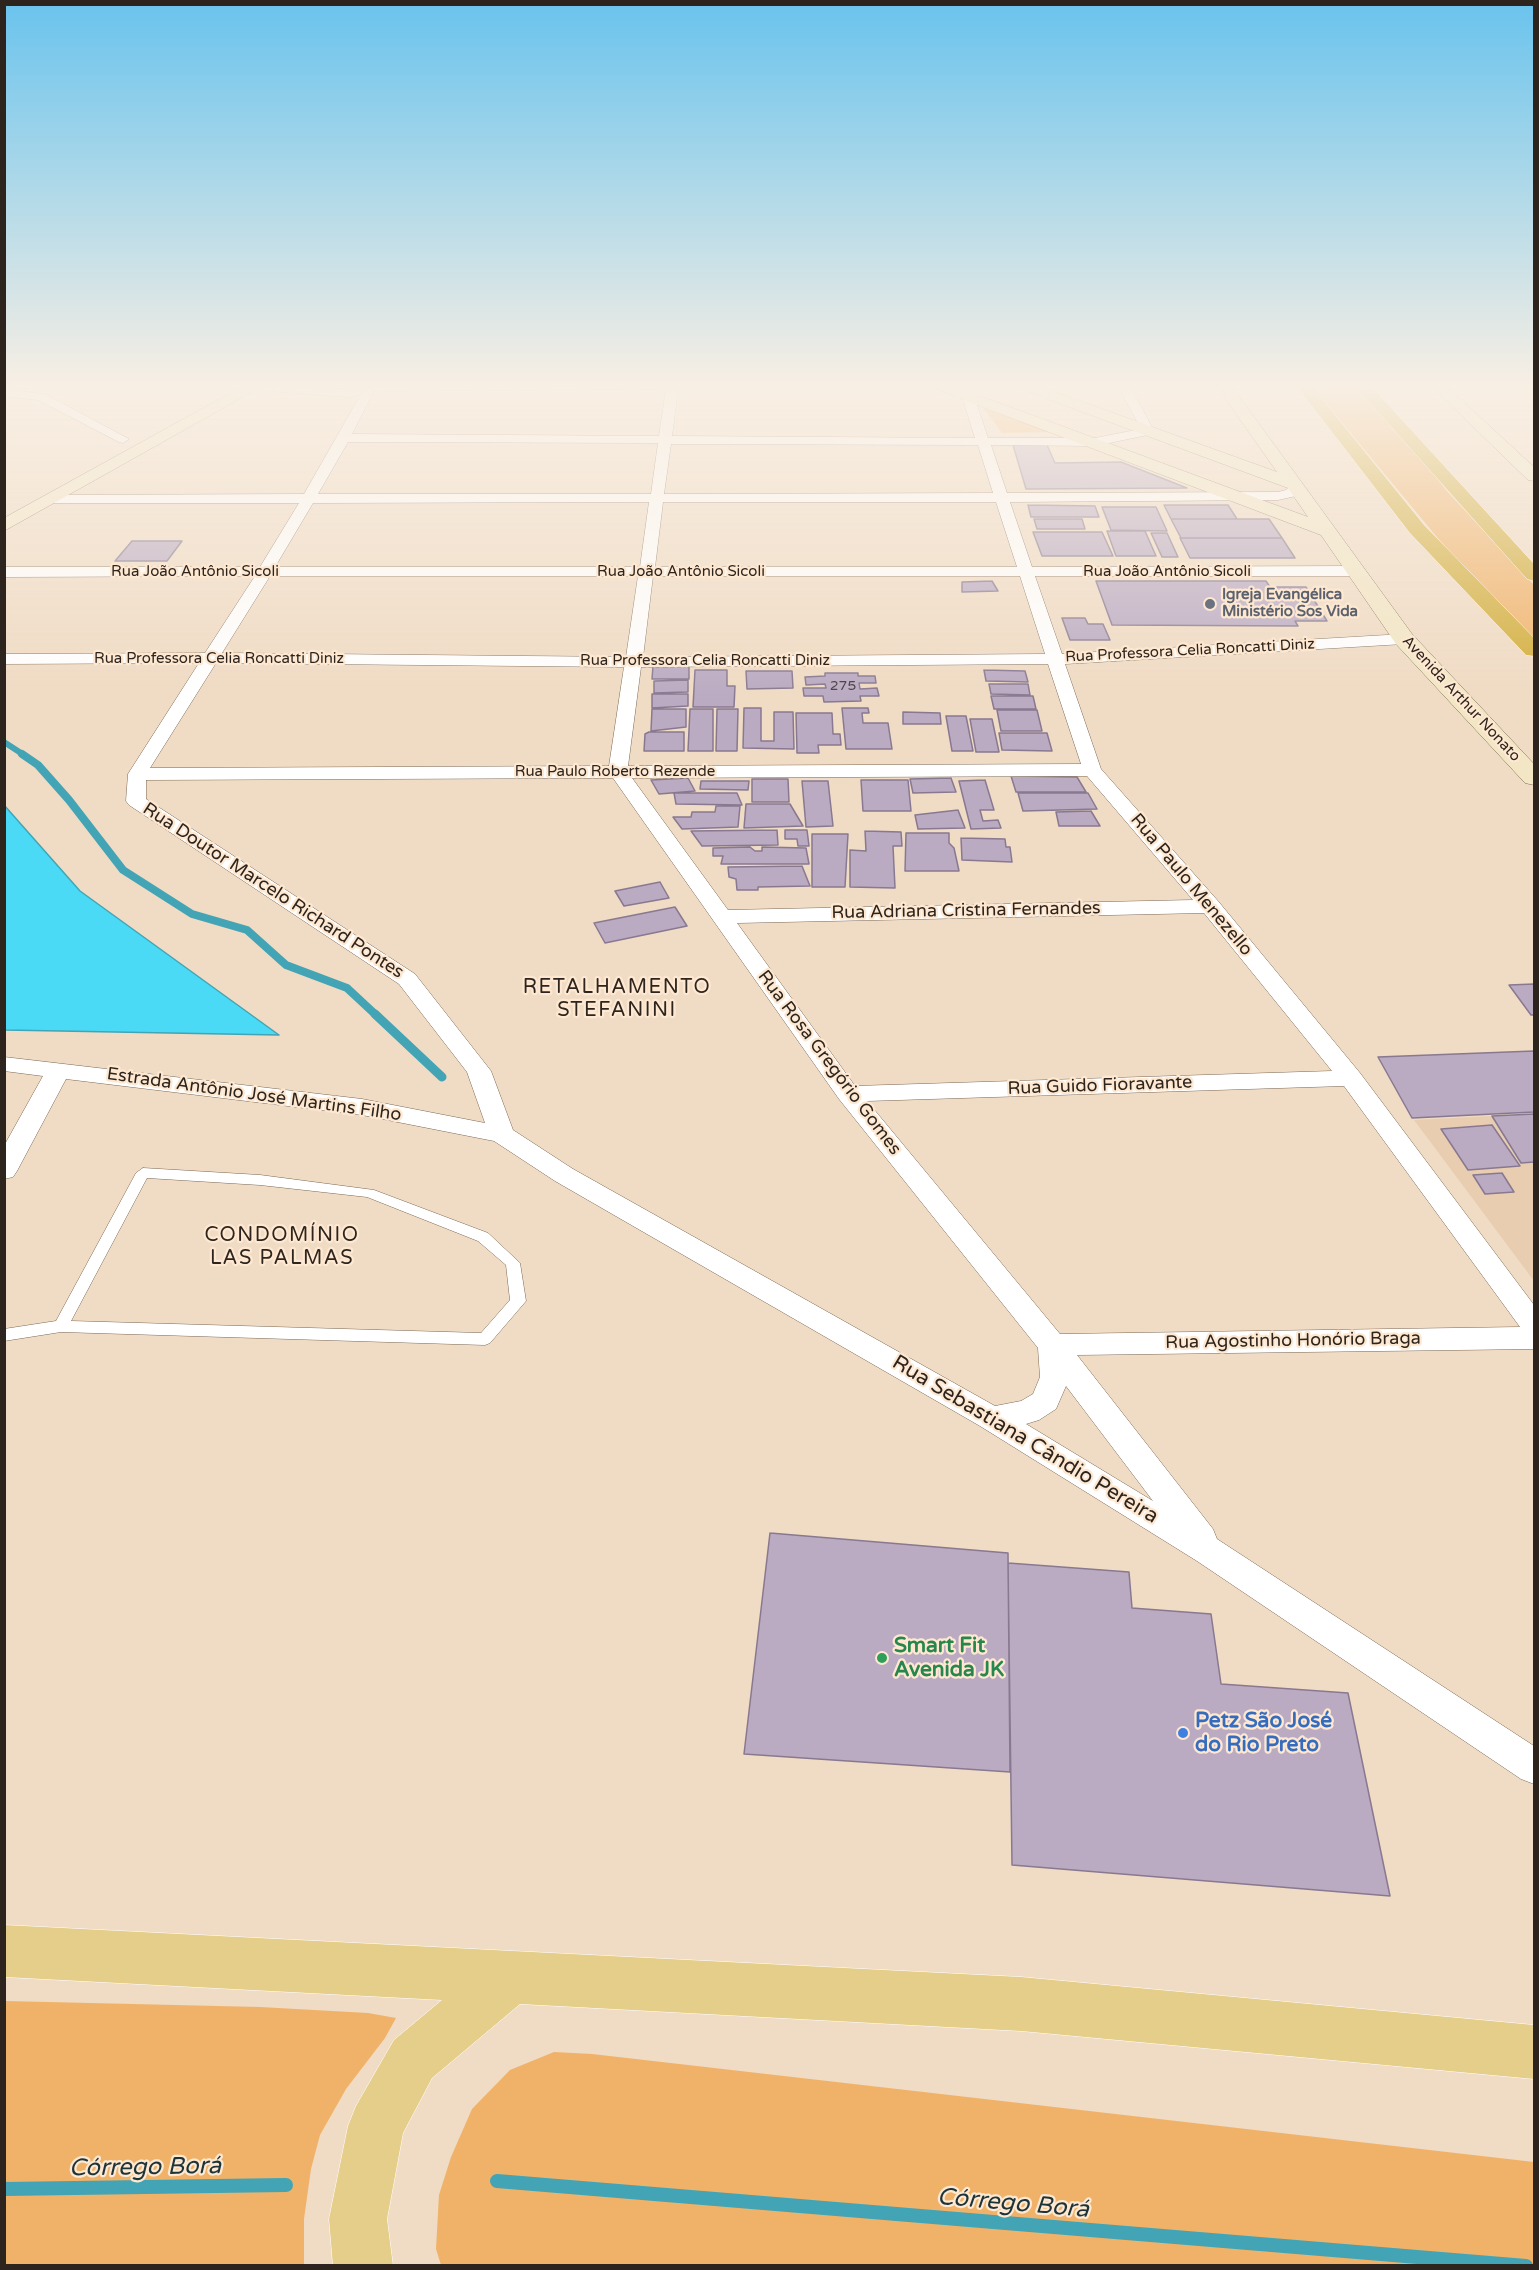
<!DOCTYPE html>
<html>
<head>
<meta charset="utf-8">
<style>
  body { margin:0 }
  #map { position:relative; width:1539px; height:2270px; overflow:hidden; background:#f0dbc4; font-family:"Varela Round",sans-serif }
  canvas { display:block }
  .frame { position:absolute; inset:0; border:6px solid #2d251d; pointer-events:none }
</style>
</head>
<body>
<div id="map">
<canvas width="1539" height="2270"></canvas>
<div class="frame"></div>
</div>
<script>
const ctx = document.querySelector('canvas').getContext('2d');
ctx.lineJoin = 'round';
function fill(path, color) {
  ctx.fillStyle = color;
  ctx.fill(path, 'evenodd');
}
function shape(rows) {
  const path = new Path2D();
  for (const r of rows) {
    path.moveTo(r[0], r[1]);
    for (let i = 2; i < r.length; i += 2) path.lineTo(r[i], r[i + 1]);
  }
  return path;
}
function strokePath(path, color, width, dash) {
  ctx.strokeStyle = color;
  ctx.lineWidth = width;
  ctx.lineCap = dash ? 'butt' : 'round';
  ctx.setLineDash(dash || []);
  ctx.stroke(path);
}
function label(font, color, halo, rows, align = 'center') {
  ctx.font = font + ' "Varela Round",sans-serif';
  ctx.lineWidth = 4.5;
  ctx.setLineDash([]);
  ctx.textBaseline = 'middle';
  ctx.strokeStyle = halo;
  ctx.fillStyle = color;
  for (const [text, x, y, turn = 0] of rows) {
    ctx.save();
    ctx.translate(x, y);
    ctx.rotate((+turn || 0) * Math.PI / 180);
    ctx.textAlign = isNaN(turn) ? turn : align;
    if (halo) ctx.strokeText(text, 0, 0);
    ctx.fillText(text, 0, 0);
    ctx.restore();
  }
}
const built = shape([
  [1534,1114,1534,1281,1414,1120]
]);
const green = shape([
  [1310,384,1354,384,1412,446,1446,490,1534,585,1534,639,1451,554],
  [986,408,1052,432,1002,433,984,409],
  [5,2001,260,2007,368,2013,396,2018,385,2038,346,2089,320,2135,311,2169,304,2219,304,2265,5,2265],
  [554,2052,592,2054,1534,2162,1534,2265,441,2265,436,2249,439,2195,451,2157,472,2109,510,2070]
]);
const water = shape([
  [4,805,80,891,279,1035,5,1030,4,805]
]);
const streamFar3 = shape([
  [4,742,24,755]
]);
const streamFar2 = shape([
  [22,754,38,765,69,800,123,870,192,914,247,930,286,965,347,988,376,1015]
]);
const streamFar1 = shape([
  [375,1014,442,1077]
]);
const stream = shape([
  [497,2181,1526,2266],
  [4,2189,286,2185]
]);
const building = shape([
  [1013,445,1047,445,1055,463,1121,462,1187,488,1026,489,1013,445],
  [1028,505,1095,506,1099,517,1031,517,1028,505],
  [1164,505,1228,505,1237,519,1171,519,1164,505],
  [1102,507,1156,507,1167,531,1111,530,1102,507],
  [1034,519,1082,519,1085,529,1037,529,1034,519],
  [1171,519,1269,519,1282,538,1181,538,1171,519],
  [1107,531,1145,531,1156,556,1116,556,1107,531],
  [1033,532,1102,532,1113,556,1042,556,1033,532],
  [1151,533,1167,533,1178,557,1162,557,1151,533],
  [1180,538,1282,538,1295,558,1190,558,1180,538],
  [132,541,182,541,167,561,115,561,132,541],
  [992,581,998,591,962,592,962,582,992,581],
  [1096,581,1266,581,1270,587,1306,587,1327,621,1295,621,1298,626,1112,625,1096,581],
  [1062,618,1085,618,1088,624,1103,624,1110,640,1070,640,1062,618],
  [689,665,689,679,652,679,653,666,689,665],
  [695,670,727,670,727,686,735,686,734,707,693,707,695,670],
  [984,670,1025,671,1028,682,986,681,984,670],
  [746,671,792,671,793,688,747,689,746,671],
  [825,673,858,673,858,676,875,676,876,683,859,683,860,689,877,688,879,696,860,696,861,701,824,702,823,696,804,696,803,688,826,688,825,684,806,685,805,677,825,676,825,673],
  [688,680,688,692,654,693,654,681,688,680],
  [989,684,1028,684,1030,695,991,694,989,684],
  [652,694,688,694,688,706,652,708,652,694],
  [991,696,1033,696,1036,709,994,709,991,696],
  [744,708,761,708,761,741,774,741,774,712,793,712,794,749,743,748,744,708],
  [842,708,868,708,869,713,862,713,863,723,888,723,892,749,846,749,842,708],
  [652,709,686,709,686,727,651,731,652,709],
  [690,709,713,709,713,751,688,751,690,709],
  [717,709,738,709,737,751,716,751,717,709],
  [997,710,1037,710,1042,731,1001,731,997,710],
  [903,712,940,713,941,724,903,724,903,712],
  [796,713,832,713,833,734,840,734,841,745,818,745,819,753,797,753,796,713],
  [946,716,966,716,973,751,952,751,946,716],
  [970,719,992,719,999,752,976,752,970,719],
  [649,732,684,732,684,751,644,751,645,734,649,732],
  [999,733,1047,733,1052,751,1002,750,999,733],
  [1011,776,1077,777,1086,792,1016,792,1011,776],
  [688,778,695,791,659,794,651,780,688,778],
  [951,778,956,792,913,793,910,779,951,778],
  [752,779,788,779,789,802,752,802,752,779],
  [861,780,908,780,911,811,863,811,861,780],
  [985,780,994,810,980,810,983,821,998,820,1001,828,971,829,959,781,985,780],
  [701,781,749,781,748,790,700,789,701,781],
  [802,781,828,781,833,826,806,827,802,781],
  [674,793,737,793,742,805,676,804,674,793],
  [1018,793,1088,793,1097,809,1023,811,1018,793],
  [746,804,790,804,803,826,744,828,746,804],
  [716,806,740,806,738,827,682,829,673,817,691,817,692,812,715,812,716,806],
  [958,810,965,828,918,829,915,815,958,810],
  [1091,811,1100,826,1059,826,1056,812,1091,811],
  [777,830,778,845,702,846,691,831,777,830],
  [785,830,807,830,809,846,798,846,797,839,785,839,785,830],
  [865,831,901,832,902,846,893,846,895,888,850,887,850,850,866,851,865,831],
  [906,833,949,833,949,843,954,848,959,871,905,871,906,833],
  [812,834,848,834,845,887,812,887,812,834],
  [961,838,1005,839,1006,847,1010,847,1012,862,962,860,961,838],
  [750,847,755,851,762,851,762,847,806,848,809,864,721,864,723,856,713,856,713,848,750,847],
  [802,866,810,886,758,887,758,890,737,890,736,879,729,877,728,867,802,866],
  [660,882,669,898,624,906,615,891,660,882],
  [675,907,687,926,605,943,594,923,675,907],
  [1534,984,1534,1015,1531,1015,1509,985,1534,984],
  [1534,1051,1534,1112,1412,1118,1378,1057,1534,1051],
  [1534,1114,1534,1162,1521,1163,1492,1116,1534,1114],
  [1492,1125,1520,1166,1468,1170,1441,1129,1492,1125],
  [1502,1173,1514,1192,1485,1194,1473,1175,1502,1173],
  [770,1533,1008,1553,1010,1772,744,1754,770,1533],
  [1008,1563,1129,1572,1132,1608,1211,1614,1221,1684,1348,1693,1390,1896,1012,1865,1008,1563]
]);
const lane = shape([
  [143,1168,260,1175,374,1190,488,1233,520,1263,526,1301,490,1343,485,1345,61,1332,4,1341,4,1329,56,1321,136,1173,143,1168],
  [147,1178,260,1185,367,1197,478,1241,506,1265,510,1300,481,1333,71,1321,147,1178]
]);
const street = shape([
  [249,384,349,389,369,384,945,384,944,387,940,389,678,389,672,436,975,438,958,384,970,384,988,438,1095,438,1141,429,1117,384,1129,384,1154,431,1152,434,1095,446,991,445,1007,493,1278,492,1286,490,1292,484,1302,484,1304,487,1296,496,1278,500,1010,502,1032,567,1357,566,1365,571,1357,576,1035,576,1062,654,1404,634,1412,639,1404,644,1065,664,1101,769,1218,901,1360,1073,1534,1305,1534,1349,1077,1355,1213,1529,1217,1539,1534,1746,1534,1784,1521,1779,1197,1561,980,1426,555,1181,494,1141,362,1115,66,1079,17,1171,13,1177,4,1179,4,1146,43,1076,4,1071,4,1057,362,1099,485,1123,467,1072,399,984,129,805,126,801,128,774,199,663,4,664,4,654,205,653,255,576,4,577,4,567,260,567,299,503,51,503,44,499,51,495,304,494,361,394,350,397,253,390,249,388,249,384],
  [666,389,659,436,352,434,374,391,666,389],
  [348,442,658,443,651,494,318,494,348,442],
  [671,444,978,445,993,493,664,494,671,444],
  [649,502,640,567,275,567,313,503,649,502],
  [663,502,996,502,1017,567,655,567,663,502],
  [270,576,638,576,626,657,222,653,270,576],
  [653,576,1020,576,1045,654,643,657,653,576],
  [216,663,624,667,609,766,150,768,216,663],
  [1048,664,1081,764,628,766,641,667,1048,664],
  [1087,776,1193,900,728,910,632,778,1087,776],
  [613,778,839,1099,1038,1348,1040,1377,1033,1394,1021,1401,995,1406,573,1169,513,1130,491,1071,415,974,146,799,146,780,613,778],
  [1204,913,1332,1071,855,1086,737,923,1204,913],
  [1344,1086,1520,1327,1060,1334,867,1101,1344,1086],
  [1066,1386,1153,1501,1026,1424,1039,1420,1056,1409,1066,1386],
  [4,389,45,394,129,439,123,443,119,442,38,400,4,396,4,389]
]);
const secondary = shape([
  [247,384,266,384,4,531,4,518,247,384],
  [927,384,948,384,1308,517,1288,488,1015,387,1012,384,1033,384,1277,472,1215,384,1230,384,1412,634,1534,764,1534,785,1525,783,1396,644,1321,535,930,387,927,384],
  [1429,384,1444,384,1534,467,1534,481,1528,480,1429,384]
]);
const primary = shape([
  [4,1925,1021,1977,1534,2025,1534,2079,1021,2031,520,2004,432,2078,403,2133,387,2219,393,2266,333,2266,329,2219,348,2126,356,2106,394,2040,442,2000,4,1977,4,1925]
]);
const highway = shape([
  [1295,384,1310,384,1424,525,1534,638,1534,656,1526,655,1410,533,1295,384],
  [1353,384,1369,384,1534,564,1534,581,1527,579,1353,384]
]);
const markers = [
  [1210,604,6,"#6b7280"],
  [882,1658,6,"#2e9e5b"],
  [1183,1733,6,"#3f7fe0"]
];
const farNumbernames = [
  ["275",843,686]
];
const farStreetnames = [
  ["Rua João Antônio Sicoli",195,572],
  ["Rua João Antônio Sicoli",681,572],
  ["Rua João Antônio Sicoli",1167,572],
  ["Rua Professora Celia Roncatti Diniz",1190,651,-3],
  ["Rua Professora Celia Roncatti Diniz",219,659],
  ["Rua Professora Celia Roncatti Diniz",705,661],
  ["Avenida Arthur Nonato",1461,699,47],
  ["Rua Paulo Roberto Rezende",615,772]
];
const farWorshipnames = [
  ["Igreja Evangélica",1222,595],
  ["Ministério Sos Vida",1222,612]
];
const streetNames = [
  ["Rua Paulo Menezello",1191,885,50],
  ["Rua Doutor Marcelo Richard Pontes",273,891,33],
  ["Rua Adriana Cristina Fernandes",966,911,-1],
  ["Rua Rosa Gregório Gomes",829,1063,53],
  ["Rua Guido Fioravante",1100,1086,-2],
  ["Estrada Antônio José Martins Filho",254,1095,8],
  ["Rua Agostinho Honório Braga",1293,1341,-1]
];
const neighbourhoodNames = [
  ["RETALHAMENTO",617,988],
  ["STEFANINI",617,1011],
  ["CONDOMÍNIO",282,1236],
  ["LAS PALMAS",282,1259]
];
const nearStreetnames = [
  ["Rua Sebastiana Cândio Pereira",1025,1440,31]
];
const nearLeisurenames = [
  ["Smart Fit",894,1646],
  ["Avenida JK",894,1670]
];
const nearShopnames = [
  ["Petz São José",1195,1721],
  ["do Rio Preto",1195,1745]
];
const nearWaternames = [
  ["Córrego Borá",145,2168,-1],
  ["Córrego Borá",1013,2204,5]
];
fill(built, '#e8cdb0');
fill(green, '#f0b269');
fill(water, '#4bdaf5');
strokePath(water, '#42a4b4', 1.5);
strokePath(streamFar3, '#42a4b4', 6);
strokePath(streamFar2, '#42a4b4', 8);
strokePath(streamFar1, '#42a4b4', 9);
strokePath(stream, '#42a4b4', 14);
fill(building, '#baaac2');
strokePath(building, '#887990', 1.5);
strokePath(lane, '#7c6955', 1);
strokePath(street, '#7c6955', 1);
strokePath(secondary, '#7c6955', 1);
strokePath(primary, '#fff', 1);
strokePath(highway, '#fff', 1);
fill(lane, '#fff');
fill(street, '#fff');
fill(secondary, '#f2e6c4');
fill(primary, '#e4ce89');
fill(highway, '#d2ad3a');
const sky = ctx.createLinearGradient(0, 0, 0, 701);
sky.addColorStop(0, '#69c3ed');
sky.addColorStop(0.55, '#f8efe4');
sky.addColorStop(1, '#f8efe400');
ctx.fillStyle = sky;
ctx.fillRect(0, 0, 1539, 701);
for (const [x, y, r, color] of markers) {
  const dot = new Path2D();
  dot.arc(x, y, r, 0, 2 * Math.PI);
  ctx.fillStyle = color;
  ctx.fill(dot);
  strokePath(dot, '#fee8d1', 2);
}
label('14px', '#504646', null, farNumbernames);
label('15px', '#2d251d', '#fee8d1', farStreetnames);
label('bold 15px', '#5b616d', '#fee8d1', farWorshipnames, 'left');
label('18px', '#2d251d', '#fee8d1', streetNames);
ctx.letterSpacing = '1.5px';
label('20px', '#2d251d', '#fee8d1', neighbourhoodNames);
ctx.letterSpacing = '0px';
label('21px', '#2d251d', '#fee8d1', nearStreetnames);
label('bold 21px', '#27864d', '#fee8d1', nearLeisurenames, 'left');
label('bold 21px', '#366cbe', '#fee8d1', nearShopnames, 'left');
label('italic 24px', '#1c3338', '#fee8d1', nearWaternames);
</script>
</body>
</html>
